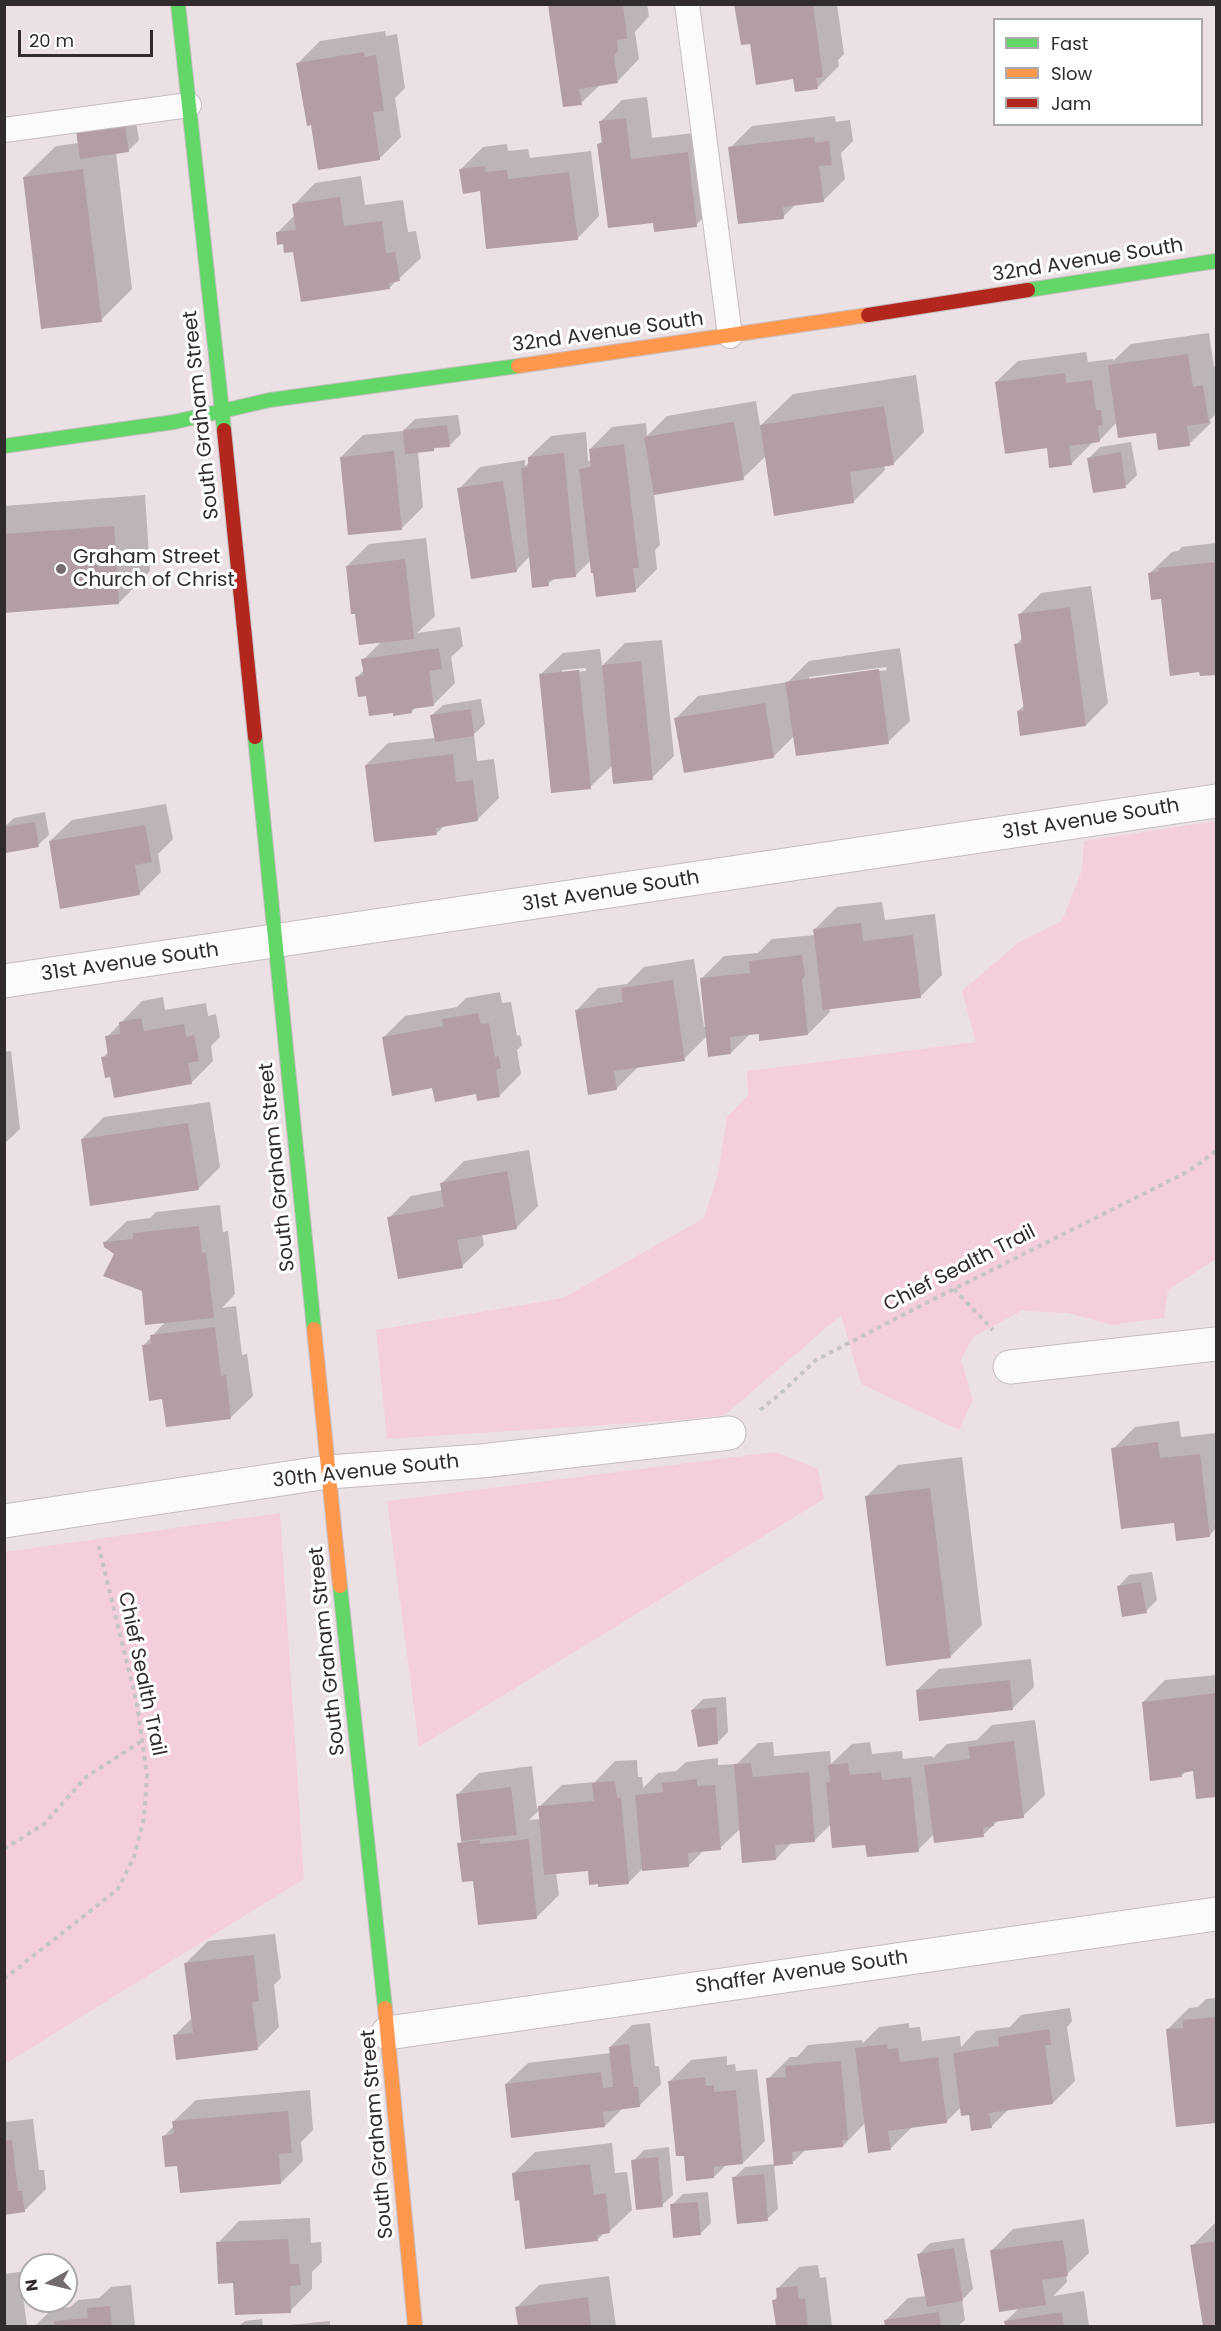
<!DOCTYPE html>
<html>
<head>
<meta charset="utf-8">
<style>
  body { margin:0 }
  #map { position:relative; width:1221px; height:2331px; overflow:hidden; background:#ebe1e5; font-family:Poppins,sans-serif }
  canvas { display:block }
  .frame { position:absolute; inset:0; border:6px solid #322b2e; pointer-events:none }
  .legend { position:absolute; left:993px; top:18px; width:210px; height:108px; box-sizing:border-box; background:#fff; border:2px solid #adaaab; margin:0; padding:8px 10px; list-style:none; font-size:18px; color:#322b2e }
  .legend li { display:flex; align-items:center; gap:12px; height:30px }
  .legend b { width:30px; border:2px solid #adaaab }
  .north { position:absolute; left:18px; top:2253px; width:60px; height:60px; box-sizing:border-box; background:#fff; border:2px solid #adaaab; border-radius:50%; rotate:262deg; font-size:16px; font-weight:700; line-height:24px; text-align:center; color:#322b2e }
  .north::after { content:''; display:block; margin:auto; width:21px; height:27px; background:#736b6e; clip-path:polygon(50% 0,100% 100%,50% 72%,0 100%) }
  .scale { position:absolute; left:18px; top:30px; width:135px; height:27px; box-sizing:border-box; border:3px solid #322b2e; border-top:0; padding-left:8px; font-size:18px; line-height:21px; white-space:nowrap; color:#322b2e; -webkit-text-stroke:4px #fff; paint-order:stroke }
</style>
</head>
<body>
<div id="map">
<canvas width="1221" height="2331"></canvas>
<div class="frame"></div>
<ul class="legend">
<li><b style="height:8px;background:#63d668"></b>Fast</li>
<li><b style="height:8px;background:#ff974d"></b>Slow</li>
<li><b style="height:8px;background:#b3261e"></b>Jam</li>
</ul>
<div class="north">N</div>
<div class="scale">20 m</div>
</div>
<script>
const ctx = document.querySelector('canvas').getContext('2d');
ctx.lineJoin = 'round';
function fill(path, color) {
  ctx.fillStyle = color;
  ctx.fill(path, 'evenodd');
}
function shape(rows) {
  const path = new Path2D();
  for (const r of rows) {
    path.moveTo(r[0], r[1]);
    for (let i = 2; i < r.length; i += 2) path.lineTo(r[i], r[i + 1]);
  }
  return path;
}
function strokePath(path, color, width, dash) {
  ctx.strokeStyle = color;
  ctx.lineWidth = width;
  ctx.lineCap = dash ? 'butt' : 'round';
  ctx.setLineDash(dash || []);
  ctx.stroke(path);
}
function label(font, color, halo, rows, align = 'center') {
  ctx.font = font + ' Poppins,sans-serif';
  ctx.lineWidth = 6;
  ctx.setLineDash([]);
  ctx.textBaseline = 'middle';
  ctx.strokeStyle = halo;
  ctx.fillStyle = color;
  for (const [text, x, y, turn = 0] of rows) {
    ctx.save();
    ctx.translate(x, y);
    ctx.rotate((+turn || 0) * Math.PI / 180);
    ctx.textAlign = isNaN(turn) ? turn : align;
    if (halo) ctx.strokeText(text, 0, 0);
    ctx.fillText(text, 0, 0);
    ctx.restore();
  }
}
const green = shape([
  [1216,821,1216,1259,1168,1290,1164,1318,1112,1325,1068,1313,1021,1311,973,1337,961,1360,973,1400,959,1430,861,1384,841,1315,725,1415,680,1420,387,1439,376,1330,563,1298,704,1218,718,1174,727,1117,748,1095,747,1071,976,1042,962,991,1019,942,1062,921,1082,870,1084,841],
  [775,1452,818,1469,824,1499,419,1747,387,1501],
  [280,1513,304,1879,5,2064,5,1552]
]);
const shadow = shape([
  [549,4,647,4,649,16,635,32,639,59,618,81,601,84,581,103,565,106],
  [736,4,837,4,844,54,838,60,839,66,817,88,794,77,752,42],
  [385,31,386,36,397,34,405,88,395,98,401,137,379,159,298,63,320,41],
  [647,97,652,138,710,131,718,203,696,225,654,221,599,144,603,140,600,122,622,100],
  [135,115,139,140,128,151,116,153,132,289,101,320,24,177,56,146,79,143],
  [835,116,836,122,850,120,853,141,841,153,845,179,823,201,796,204,783,217,730,148,752,126],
  [507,144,508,151,528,149,530,158,591,151,599,216,578,238,481,190,461,169,483,147],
  [361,176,365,205,403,200,408,232,416,231,421,258,390,287,295,250,277,233,295,215,294,205,315,183],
  [1209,333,1214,367,1216,366,1216,414,1210,420,1211,423,1189,444,1157,431,1117,422,1100,440,1094,441,1071,464,1048,446,996,382,1018,361,1086,352,1088,362,1113,359,1113,361,1131,344],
  [916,375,924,432,893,464,884,465,885,470,853,502,766,456,743,478,654,494,660,545,655,550,657,569,635,591,591,560,575,576,555,578,548,584,530,556,516,571,459,489,480,467,525,460,525,466,530,462,529,457,551,436,586,432,588,462,591,459,590,449,612,427,646,423,647,436,667,416,756,401,760,426,793,394],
  [458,415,461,434,450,445,418,452,423,507,402,528,341,457,363,435,403,431,415,419],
  [1131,442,1137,475,1126,486,1089,458,1100,447],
  [145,495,150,571,119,603,4,611,4,506],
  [426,538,435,616,417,633,460,627,463,646,451,657,455,683,433,705,416,707,411,712,368,694,357,677,364,670,363,660,382,641,347,566,369,544],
  [1216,543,1216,673,1201,675,1150,573,1172,552,1178,551,1182,547],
  [1091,586,1108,703,1086,725,1018,711,1025,705,1016,645,1022,638,1019,615,1041,593],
  [662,640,674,756,652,778,613,765,590,787,541,674,563,653,600,649,602,666,625,643],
  [586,668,586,671,562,673,562,670],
  [900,648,910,721,888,742,794,736,773,757,676,718,698,696,788,682,809,661],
  [886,667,887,670,809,680,809,677],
  [481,699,485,724,474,734,477,761,494,759,499,798,477,820,445,825,436,834,366,765,388,743,436,738,432,715,443,705],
  [166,804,173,839,158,854,161,872,139,894,50,841,72,820],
  [45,812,49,835,38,845,7,851,4,827,14,818],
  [882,902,885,920,935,914,942,975,920,997,829,1008,830,1012,808,1034,750,1034,731,1053,708,1035,684,1059,639,1066,616,1089,577,1010,598,988,627,984,644,967,694,959,704,1027,707,1027,702,978,724,956,758,953,772,939,815,935,815,929,837,907],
  [500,992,502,1003,511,1002,517,1036,520,1035,522,1045,517,1050,521,1074,499,1096,433,1087,383,1038,405,1016,457,1007,466,998],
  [163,997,165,1010,206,1003,208,1016,216,1014,220,1037,211,1046,213,1061,191,1083,111,1075,103,1058,109,1051,107,1037,142,1001],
  [11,1051,20,1129,4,1144,4,1052],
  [210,1102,220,1167,198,1189,82,1139,104,1117],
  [529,1150,538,1206,516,1228,482,1234,484,1245,462,1266,389,1218,411,1196,443,1190,442,1183,464,1161],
  [220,1205,223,1232,228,1231,235,1294,222,1308,236,1306,242,1355,247,1354,253,1396,231,1417,163,1398,143,1346,166,1321,116,1253,105,1242,127,1221,150,1218,156,1212],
  [1179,1421,1181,1437,1216,1433,1216,1528,1209,1536,1175,1521,1113,1449,1135,1427],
  [962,1457,982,1625,951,1656,866,1497,898,1465],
  [1152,1572,1157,1600,1146,1611,1119,1586,1129,1575],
  [1031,1659,1034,1687,1012,1709,917,1690,939,1669],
  [1216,1675,1216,1795,1198,1798,1194,1770,1186,1771,1181,1776,1143,1702,1165,1680],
  [726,1697,728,1732,717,1743,692,1710,703,1699],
  [1035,1720,1045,1795,1023,1816,999,1820,983,1835,934,1834,918,1850,867,1843,832,1823,814,1841,792,1842,776,1859,741,1828,720,1848,704,1850,689,1865,643,1868,628,1883,589,1870,556,1873,559,1895,537,1917,474,1879,459,1844,463,1840,457,1795,479,1773,532,1766,537,1809,562,1785,595,1782,615,1761,637,1760,638,1777,642,1777,643,1788,658,1773,676,1771,686,1762,718,1758,718,1765,737,1764,758,1743,773,1742,774,1756,830,1751,831,1764,852,1744,870,1742,872,1754,902,1751,903,1759,932,1756,933,1758,947,1744,977,1740,992,1725],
  [540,1809,541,1819,529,1820],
  [275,1934,281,1978,274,1985,279,2027,257,2049,175,2035,192,2018,186,1963,208,1941],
  [1216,1998,1216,2121,1177,2125,1167,2030,1189,2008,1198,2007,1206,1999],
  [1070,2008,1072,2021,1067,2027,1075,2081,1053,2103,1009,2109,991,2127,961,2107,946,2122,912,2127,890,2149,866,2122,843,2146,806,2149,793,2162,768,2079,790,2057,797,2057,808,2045,862,2040,863,2043,879,2027,909,2023,909,2028,920,2027,922,2041,960,2036,961,2047,976,2031,1010,2027,1021,2015],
  [650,2023,655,2066,659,2066,661,2084,639,2106,623,2108,605,2126,506,2084,528,2063,611,2053,610,2047,632,2025],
  [727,2056,727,2065,735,2064,736,2071,757,2069,765,2141,743,2163,726,2165,714,2177,685,2154,670,2081,691,2060],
  [310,2090,313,2130,301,2142,303,2161,281,2183,179,2164,164,2136,174,2126,174,2121,196,2100],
  [33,2119,39,2170,44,2170,46,2189,24,2211,4,2213,4,2122],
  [612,2143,615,2173,627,2172,632,2210,610,2231,605,2232,597,2240,521,2199,513,2174,535,2152],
  [669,2147,673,2195,662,2205,633,2161,644,2150],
  [774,2164,778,2209,767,2219,734,2178,745,2167],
  [708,2192,711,2223,700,2234,672,2205,683,2194],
  [310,2218,311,2243,321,2242,322,2262,312,2272,312,2289,290,2311,235,2282,218,2243,239,2221],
  [1084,2219,1089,2253,1066,2275,1067,2282,1053,2296,1084,2291,1089,2326,1007,2326,1006,2321,1019,2308,991,2251,1013,2229],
  [1216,2222,1216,2326,1205,2326,1192,2246],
  [964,2238,973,2289,962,2300,965,2320,958,2326,887,2326,886,2320,908,2298,926,2296,919,2254,930,2243],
  [818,2265,820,2278,826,2277,832,2326,777,2326,774,2300,778,2296,777,2289,799,2267],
  [20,2272,27,2326,4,2326,4,2274],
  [609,2276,616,2326,519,2326,517,2307,539,2285],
  [131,2285,135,2326,35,2326,52,2309,70,2307,78,2300,99,2298,111,2287],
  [262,2319,263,2326,239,2326,245,2321],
  [330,2321,330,2326,279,2326]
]);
const building = shape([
  [734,4,813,4,823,77,816,78,818,89,795,92,793,79,756,85,750,44,741,45],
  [548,5,623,5,627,39,617,40,618,51,614,56,618,83,579,89,582,105,563,107],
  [364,52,365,57,376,55,384,111,373,112,380,160,318,170,311,125,307,126,296,63],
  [626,118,631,159,688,152,697,227,654,232,653,223,608,228,597,144,602,143,599,121],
  [125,125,129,152,80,159,76,131],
  [814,137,815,143,829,141,832,165,819,166,824,202,783,207,784,219,738,224,728,147],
  [485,166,486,172,507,170,508,179,569,172,578,240,486,249,480,191,463,194,459,169],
  [83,169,102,322,41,329,23,177],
  [340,197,344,226,382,221,386,253,395,252,400,281,389,283,390,289,301,302,293,252,284,253,283,244,277,245,276,232,296,230,292,204],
  [1188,354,1193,387,1203,385,1209,423,1187,426,1190,446,1158,450,1156,433,1118,438,1108,365],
  [1065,373,1066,383,1092,380,1096,410,1101,410,1103,425,1098,426,1100,442,1069,446,1072,465,1049,468,1047,448,1005,454,995,382],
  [884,406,894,465,850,472,854,503,774,516,760,425],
  [734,422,744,480,654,495,644,437],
  [447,425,450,447,434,448,434,451,405,454,403,430],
  [624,444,639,568,633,568,636,592,596,597,593,573,591,573,579,469,591,467,589,449],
  [394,451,402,530,348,535,340,457],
  [1121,452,1126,488,1093,493,1087,458],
  [564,453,576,577,548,580,549,586,532,588,521,468,528,467,528,457],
  [503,481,517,572,471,579,457,488],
  [114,526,119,604,4,613,4,534],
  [405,559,414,639,359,645,355,614,351,614,346,566],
  [1216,562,1216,675,1200,676,1199,672,1170,676,1161,599,1151,600,1148,573,1159,571,1158,568],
  [1070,607,1086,726,1020,736,1017,711,1024,710,1014,644,1022,643,1018,614],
  [439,648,442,669,429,671,434,706,412,709,412,713,393,716,393,713,369,716,366,696,358,697,355,677,364,675,361,659],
  [641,661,653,780,613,784,602,665],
  [879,669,889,744,796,756,785,682],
  [579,670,591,789,551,793,539,674],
  [765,703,774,758,684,773,674,718],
  [471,709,474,736,435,742,430,715],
  [453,754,456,782,473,780,478,821,436,828,437,835,374,842,365,765],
  [35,822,39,847,6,853,4,827],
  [145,825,152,862,135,865,140,895,60,909,49,841],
  [861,923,863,941,913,935,921,998,823,1010,813,929],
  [802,955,805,975,802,980,808,1035,759,1041,759,1034,730,1037,731,1054,708,1057,700,978,750,973,749,961],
  [673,980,685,1061,614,1071,617,1090,588,1095,575,1010,623,1002,621,988],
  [478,1013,481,1024,489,1023,495,1057,499,1056,501,1068,496,1070,500,1097,477,1101,476,1094,435,1102,432,1088,392,1096,382,1037,443,1026,442,1019],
  [141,1018,144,1031,184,1024,186,1037,194,1035,199,1061,188,1063,192,1084,114,1098,110,1077,105,1078,101,1057,108,1056,105,1036,120,1034,119,1022],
  [188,1123,199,1190,90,1206,81,1139],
  [507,1171,517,1229,457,1240,463,1268,398,1279,387,1217,444,1207,440,1183],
  [199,1226,202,1253,206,1252,214,1318,145,1325,142,1291,103,1276,114,1254,104,1247,103,1242,133,1239,133,1233],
  [215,1327,221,1376,226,1375,231,1419,166,1427,162,1399,149,1401,142,1345,151,1344,150,1335],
  [1158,1442,1160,1458,1200,1454,1210,1537,1176,1541,1174,1523,1121,1529,1111,1448],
  [930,1488,951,1658,886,1666,865,1496],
  [1141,1582,1147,1613,1122,1617,1117,1586],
  [1010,1680,1013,1710,919,1721,916,1690],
  [1216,1693,1216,1797,1196,1799,1193,1771,1182,1773,1182,1777,1150,1781,1142,1702],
  [716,1707,718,1744,698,1747,691,1710],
  [1014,1741,1024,1818,993,1822,994,1826,983,1828,984,1837,934,1843,924,1765,970,1759,968,1747],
  [751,1763,753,1777,809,1772,815,1842,775,1845,776,1860,742,1863,734,1764],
  [848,1763,850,1775,881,1772,882,1780,911,1777,919,1852,867,1857,865,1845,832,1848,826,1782,830,1782,828,1765],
  [697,1779,697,1786,715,1785,721,1850,688,1853,689,1867,642,1871,635,1795,663,1792,662,1783],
  [615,1781,617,1798,621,1798,629,1884,598,1887,598,1884,589,1885,588,1871,544,1875,538,1806,594,1801,592,1783],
  [511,1787,517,1835,461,1841,456,1794],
  [529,1839,537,1919,478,1925,473,1881,462,1882,457,1843,480,1840,480,1844],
  [254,1955,259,2001,252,2002,258,2050,176,2060,173,2035,193,2033,184,1963],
  [1216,2017,1216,2123,1176,2127,1166,2029,1183,2028,1183,2020],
  [1049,2029,1051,2045,1045,2045,1053,2104,989,2113,992,2128,971,2131,969,2115,961,2116,953,2053,999,2046,998,2037],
  [629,2044,634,2087,638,2087,640,2107,603,2112,605,2127,511,2138,505,2084,601,2072,603,2088,613,2087,609,2047],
  [887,2044,888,2049,898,2048,900,2062,938,2057,947,2123,888,2131,891,2150,868,2153,855,2048],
  [841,2061,848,2140,842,2140,843,2147,792,2152,793,2164,774,2166,766,2078,786,2077,785,2066],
  [705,2077,706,2086,714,2085,714,2092,736,2090,743,2164,714,2167,714,2178,686,2181,684,2156,676,2156,668,2081],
  [288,2111,292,2153,279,2154,281,2184,180,2193,177,2166,165,2167,162,2136,174,2134,172,2121],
  [12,2140,18,2191,22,2191,25,2212,4,2215,4,2141],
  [658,2157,663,2207,636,2210,631,2160],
  [590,2164,594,2195,606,2193,610,2233,597,2235,598,2241,525,2249,519,2200,515,2201,512,2173],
  [764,2174,768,2221,737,2224,732,2177],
  [698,2202,701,2235,673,2238,670,2204],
  [288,2239,290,2264,299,2264,301,2285,290,2286,291,2313,235,2315,233,2283,218,2284,216,2242],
  [1063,2240,1068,2276,1042,2280,1046,2305,999,2312,990,2250],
  [1216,2241,1216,2326,1203,2326,1190,2245],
  [954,2248,963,2301,927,2307,917,2254],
  [797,2286,799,2299,805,2298,808,2326,776,2326,772,2300,777,2300,776,2288],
  [588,2297,591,2326,518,2326,515,2307],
  [110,2306,112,2326,54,2326,54,2321,88,2318,87,2308],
  [939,2312,941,2326,885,2326,884,2320],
  [1062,2312,1064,2326,1005,2326,1004,2321]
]);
const path = shape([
  [954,1289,993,1330],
  [760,1410,779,1395,816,1360,916,1308,1189,1171,1216,1151],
  [4,1849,44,1824,86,1777,142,1741],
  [4,1979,118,1889,134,1857,144,1818,147,1775,137,1704,99,1548,101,1548]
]);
const lane = shape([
  [687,4,730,336],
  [4,130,189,105]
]);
const street = shape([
  [4,981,1216,801],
  [1010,1367,1216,1344],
  [4,1521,328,1472,481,1461,729,1433],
  [388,2033,1216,1914]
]);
const fast = shape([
  [178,4,224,430],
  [1028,290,1216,261],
  [4,446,174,422,270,400,518,366],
  [255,737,314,1329],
  [340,1586,385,2008]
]);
const slow = shape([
  [518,366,868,315],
  [314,1329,340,1586],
  [385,2008,415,2326]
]);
const jam = shape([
  [868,315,1028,290],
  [224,430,255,737]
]);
const markers = [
  [61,569,6,"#736b6e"]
];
const streetNames = [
  ["32nd Avenue South",1088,261,-9],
  ["32nd Avenue South",608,333,-8],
  ["South Graham Street",202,415,-96],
  ["31st Avenue South",1091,820,-9],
  ["31st Avenue South",611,892,-9],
  ["31st Avenue South",130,963,-8],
  ["South Graham Street",278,1167,-96],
  ["Chief Sealth Trail",960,1269,-27],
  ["30th Avenue South",366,1472,-6],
  ["South Graham Street",328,1651,-96],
  ["Chief Sealth Trail",141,1674,78],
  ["Shaffer Avenue South",802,1973,-8],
  ["South Graham Street",378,2134,-95]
];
const poiNames = [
  ["Graham Street",73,558],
  ["Church of Christ",73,581]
];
fill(green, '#f5cedd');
fill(shadow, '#0003');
fill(building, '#b39ea8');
strokePath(lane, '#c5bdc0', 26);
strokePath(street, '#c5bdc0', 35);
strokePath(fast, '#c5bdc0', 16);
strokePath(slow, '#c5bdc0', 16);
strokePath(jam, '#c5bdc0', 16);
strokePath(path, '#c6c4c4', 4, [4.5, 4.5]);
strokePath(lane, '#fcfafb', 24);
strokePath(street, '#fcfafb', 33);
strokePath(fast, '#63d668', 14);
strokePath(slow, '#ff974d', 14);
strokePath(jam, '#b3261e', 14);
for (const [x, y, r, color] of markers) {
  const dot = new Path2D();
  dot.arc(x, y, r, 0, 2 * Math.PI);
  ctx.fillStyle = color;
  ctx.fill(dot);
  strokePath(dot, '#fff', 2);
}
label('20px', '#322b2e', '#fff', streetNames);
label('20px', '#322b2e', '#fff', poiNames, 'left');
</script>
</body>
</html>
